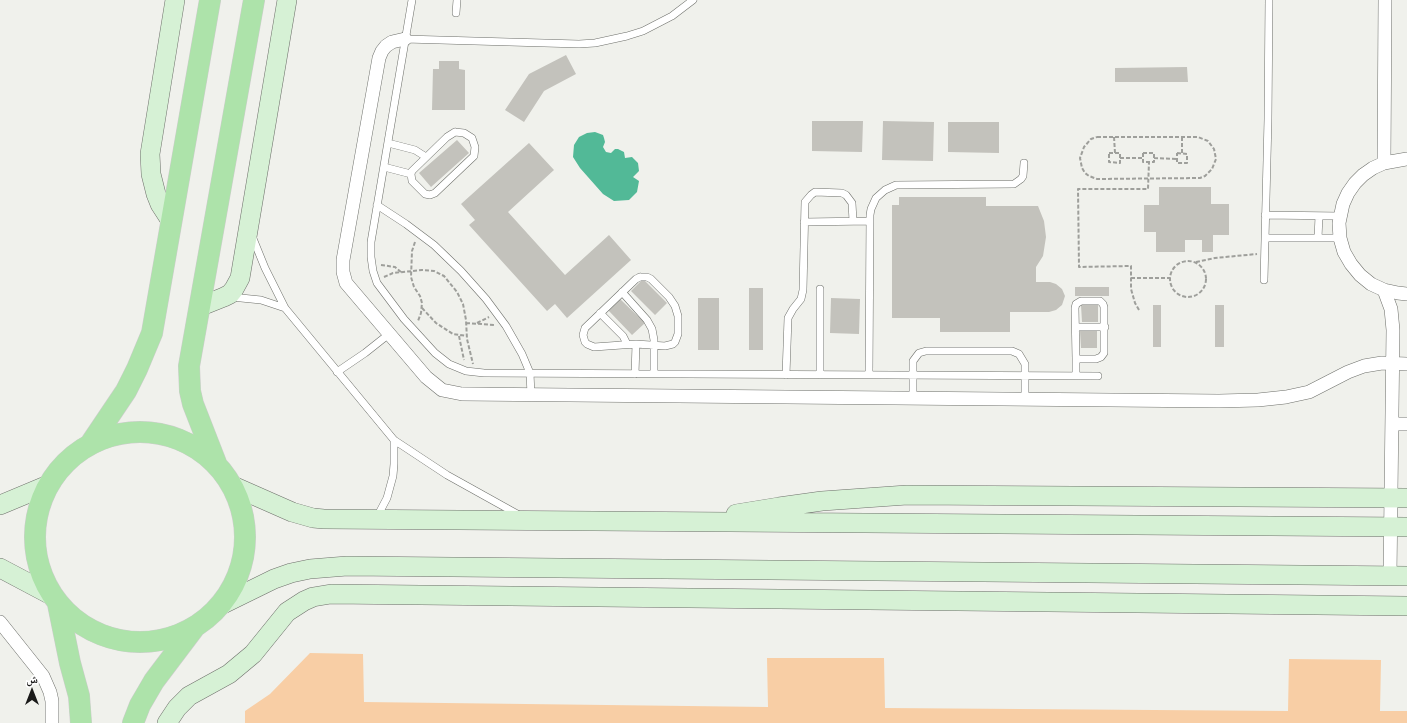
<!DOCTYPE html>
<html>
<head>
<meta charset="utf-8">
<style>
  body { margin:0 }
  #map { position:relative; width:1407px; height:723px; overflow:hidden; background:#f0f1ec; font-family:Arial,"Noto Naskh Arabic",sans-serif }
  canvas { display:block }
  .north { position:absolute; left:12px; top:671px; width:40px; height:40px; -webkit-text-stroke:3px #fff; paint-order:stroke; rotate:0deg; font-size:11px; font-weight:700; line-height:16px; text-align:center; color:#1a1a19 }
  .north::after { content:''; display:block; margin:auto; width:14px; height:18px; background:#1a1a19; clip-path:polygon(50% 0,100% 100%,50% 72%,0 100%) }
</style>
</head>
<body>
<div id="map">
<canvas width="1407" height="723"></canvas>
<div class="north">ش</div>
</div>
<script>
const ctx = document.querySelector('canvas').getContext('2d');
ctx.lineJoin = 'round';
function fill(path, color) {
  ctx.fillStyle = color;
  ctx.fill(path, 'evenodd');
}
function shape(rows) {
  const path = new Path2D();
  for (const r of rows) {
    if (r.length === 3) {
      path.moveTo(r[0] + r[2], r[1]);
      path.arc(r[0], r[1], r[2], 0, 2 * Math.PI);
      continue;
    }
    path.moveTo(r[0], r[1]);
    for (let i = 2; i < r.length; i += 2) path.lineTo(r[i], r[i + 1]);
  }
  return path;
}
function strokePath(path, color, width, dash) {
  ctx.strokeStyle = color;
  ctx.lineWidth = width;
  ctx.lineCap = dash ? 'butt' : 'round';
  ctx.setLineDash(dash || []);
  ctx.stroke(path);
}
const green = shape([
  [310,653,363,654,364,702,768,707,767,658,884,658,885,708,1288,711,1289,659,1381,660,1380,711,1407,711,1407,723,245,723,245,711,270,694]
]);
const water = shape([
  [595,132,603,135,604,138,605,142,603,147,606,152,611,153,615,149,618,149,624,152,625,158,632,157,638,163,639,171,633,177,639,181,637,192,629,200,614,201,603,194,580,168,573,157,574,145,579,137,587,133]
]);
const building = shape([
  [566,55,576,74,544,91,524,122,505,110,529,74],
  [439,61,459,61,459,69,465,70,465,110,432,110,433,69,439,69],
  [1187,67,1188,82,1115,82,1115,68],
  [812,121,863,121,862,152,812,151],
  [883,121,934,122,933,161,882,160],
  [948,122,999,122,999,153,948,152],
  [457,140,469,153,431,187,419,173],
  [529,143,554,170,508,212,565,275,609,235,631,260,567,318,555,304,547,311,469,225,475,220,461,204],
  [1159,187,1211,187,1211,204,1229,204,1229,235,1213,235,1213,252,1202,252,1202,240,1185,240,1185,252,1156,252,1156,232,1144,232,1144,205,1159,205],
  [899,197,986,197,986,206,1038,206,1044,221,1046,237,1043,256,1036,267,1036,282,1050,282,1056,284,1062,289,1065,296,1062,305,1056,310,1049,312,1010,312,1010,332,940,332,940,318,892,318,892,205,899,205],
  [643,279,667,303,655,315,631,291],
  [1075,287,1109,287,1109,296,1075,296],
  [749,288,763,288,763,350,749,350],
  [698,298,719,298,719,350,698,350],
  [831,298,860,299,859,334,830,333],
  [620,299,645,323,632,335,608,310],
  [1098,304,1098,322,1082,322,1081,305],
  [1153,305,1161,305,1161,347,1153,347],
  [1215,305,1224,305,1224,347,1215,347],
  [1080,331,1097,331,1097,348,1081,348]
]);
const path = shape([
  [1097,137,1198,137,1208,141,1214,149,1216,159,1212,169,1205,176,1200,178,1097,179,1089,176,1085,173,1082,168,1080,158,1084,147,1091,139,1097,137],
  [1114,137,1115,153],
  [1182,137,1182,154],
  [1109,153,1120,153,1120,163,1109,162,1109,153],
  [1143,153,1154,153,1154,162,1143,162,1143,153],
  [1177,153,1187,154,1187,163,1177,163,1177,153],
  [1120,158,1143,158],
  [1154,158,1177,159],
  [415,242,412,251,411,277,414,287,420,296,422,303,421,313,418,321],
  [1188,279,18],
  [1196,262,1215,258,1257,254],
  [381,265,395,267,402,273],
  [384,277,393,273,422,270,434,271,444,276,457,292,463,304,466,320,467,339,473,364],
  [1131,278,1170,278],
  [422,308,436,323,453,334,467,336],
  [1139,310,1135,303,1131,289,1131,266,1079,267,1078,189,1148,189,1149,162],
  [466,323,495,325],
  [477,323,489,317],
  [459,336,464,360]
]);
const lane = shape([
  [412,0,371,242,371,257,373,271,377,283,404,319,435,353,449,364,466,371,484,373,1098,376],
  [456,13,457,0],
  [405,39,579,44,595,43,627,36,643,31,672,16,693,0],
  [455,132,464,133,472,138,475,147,474,156,435,193,430,195,425,194,412,181,411,174,412,171,447,137,455,132],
  [388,143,415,150,426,157],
  [384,167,411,174],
  [377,205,406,224,434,245,461,271,486,299,506,326,522,354,530,373,531,395],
  [1265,215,1340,216],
  [804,222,870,221],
  [252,236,265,268,285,308,394,440,447,475,519,515],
  [1265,238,1340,238],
  [1318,238,1319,216],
  [640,277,647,277,651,279,669,297,675,306,678,316,678,334,675,342,673,344,665,346,636,344,594,347,587,344,585,342,583,335,585,328,636,279,640,277],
  [1264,280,1268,119,1269,0],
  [820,289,820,375],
  [622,292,647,320,652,329,654,340,654,374],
  [231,297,261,300,285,308],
  [600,313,623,336,627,344],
  [1076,327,1105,327],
  [1076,359,1096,359,1101,357,1104,353,1104,307,1103,304,1100,301,1081,301,1076,304,1075,308,1076,359,1076,376],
  [337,372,365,353,389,334],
  [635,374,636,344],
  [786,375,788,318,793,309,801,299,803,290,805,202,811,195,815,192,842,193,846,195,852,203,853,221],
  [869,375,870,215,871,209,876,198,885,190,896,185,1014,184,1021,179,1023,176,1024,163],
  [913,398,913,361,919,353,926,351,1012,351,1019,354,1025,364,1025,399],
  [377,517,387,498,393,476,394,464,394,440]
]);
const street = shape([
  [405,39,392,42,386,46,382,51,379,58,343,260,343,272,346,283,426,377,442,390,462,394,1219,401,1258,400,1286,397,1309,392,1348,372,1364,366,1382,363,1407,364],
  [1407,159,1384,163,1373,168,1363,175,1355,183,1348,193,1343,204,1339,223,1340,238,1344,252,1351,264,1360,275,1371,284,1384,290,1398,293,1407,294],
  [1384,163,1385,0],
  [1384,290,1391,309,1393,330,1390,576],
  [1392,424,1407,424],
  [0,622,43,676,50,692,52,701,52,723]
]);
const secondary = shape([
  [171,221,160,204,156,194,151,174,150,154,175,0],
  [199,307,224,297,230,294,234,289,240,278,287,0],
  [233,486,292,512,313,518,324,519,1407,527],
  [0,505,48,485],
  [736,514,779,507,822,501,907,495,1407,498],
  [0,568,51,595],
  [221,605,274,579,291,573,310,569,347,566,1407,576],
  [167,723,177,708,189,696,229,674,253,654,287,612,304,601,313,597,331,594,1407,606]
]);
const primary = shape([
  [140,537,105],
  [91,443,126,391,137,369,152,333,210,0],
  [216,463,193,404,190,391,189,366,254,0],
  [58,604,70,663,79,696,81,723],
  [133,723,140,705,154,681,194,628]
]);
fill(green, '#f8cea5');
fill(water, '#52b997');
fill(building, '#c3c2bc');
strokePath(lane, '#6d6f6a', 8);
strokePath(street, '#6d6f6a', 14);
strokePath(secondary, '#6d6f6a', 20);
strokePath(primary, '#cdcdcc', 22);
strokePath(path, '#9e9f9b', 2, [4, 2]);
strokePath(lane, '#fff', 7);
strokePath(street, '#fff', 13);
strokePath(secondary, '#d6f1d5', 19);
strokePath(primary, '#ade3aa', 21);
</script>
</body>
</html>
